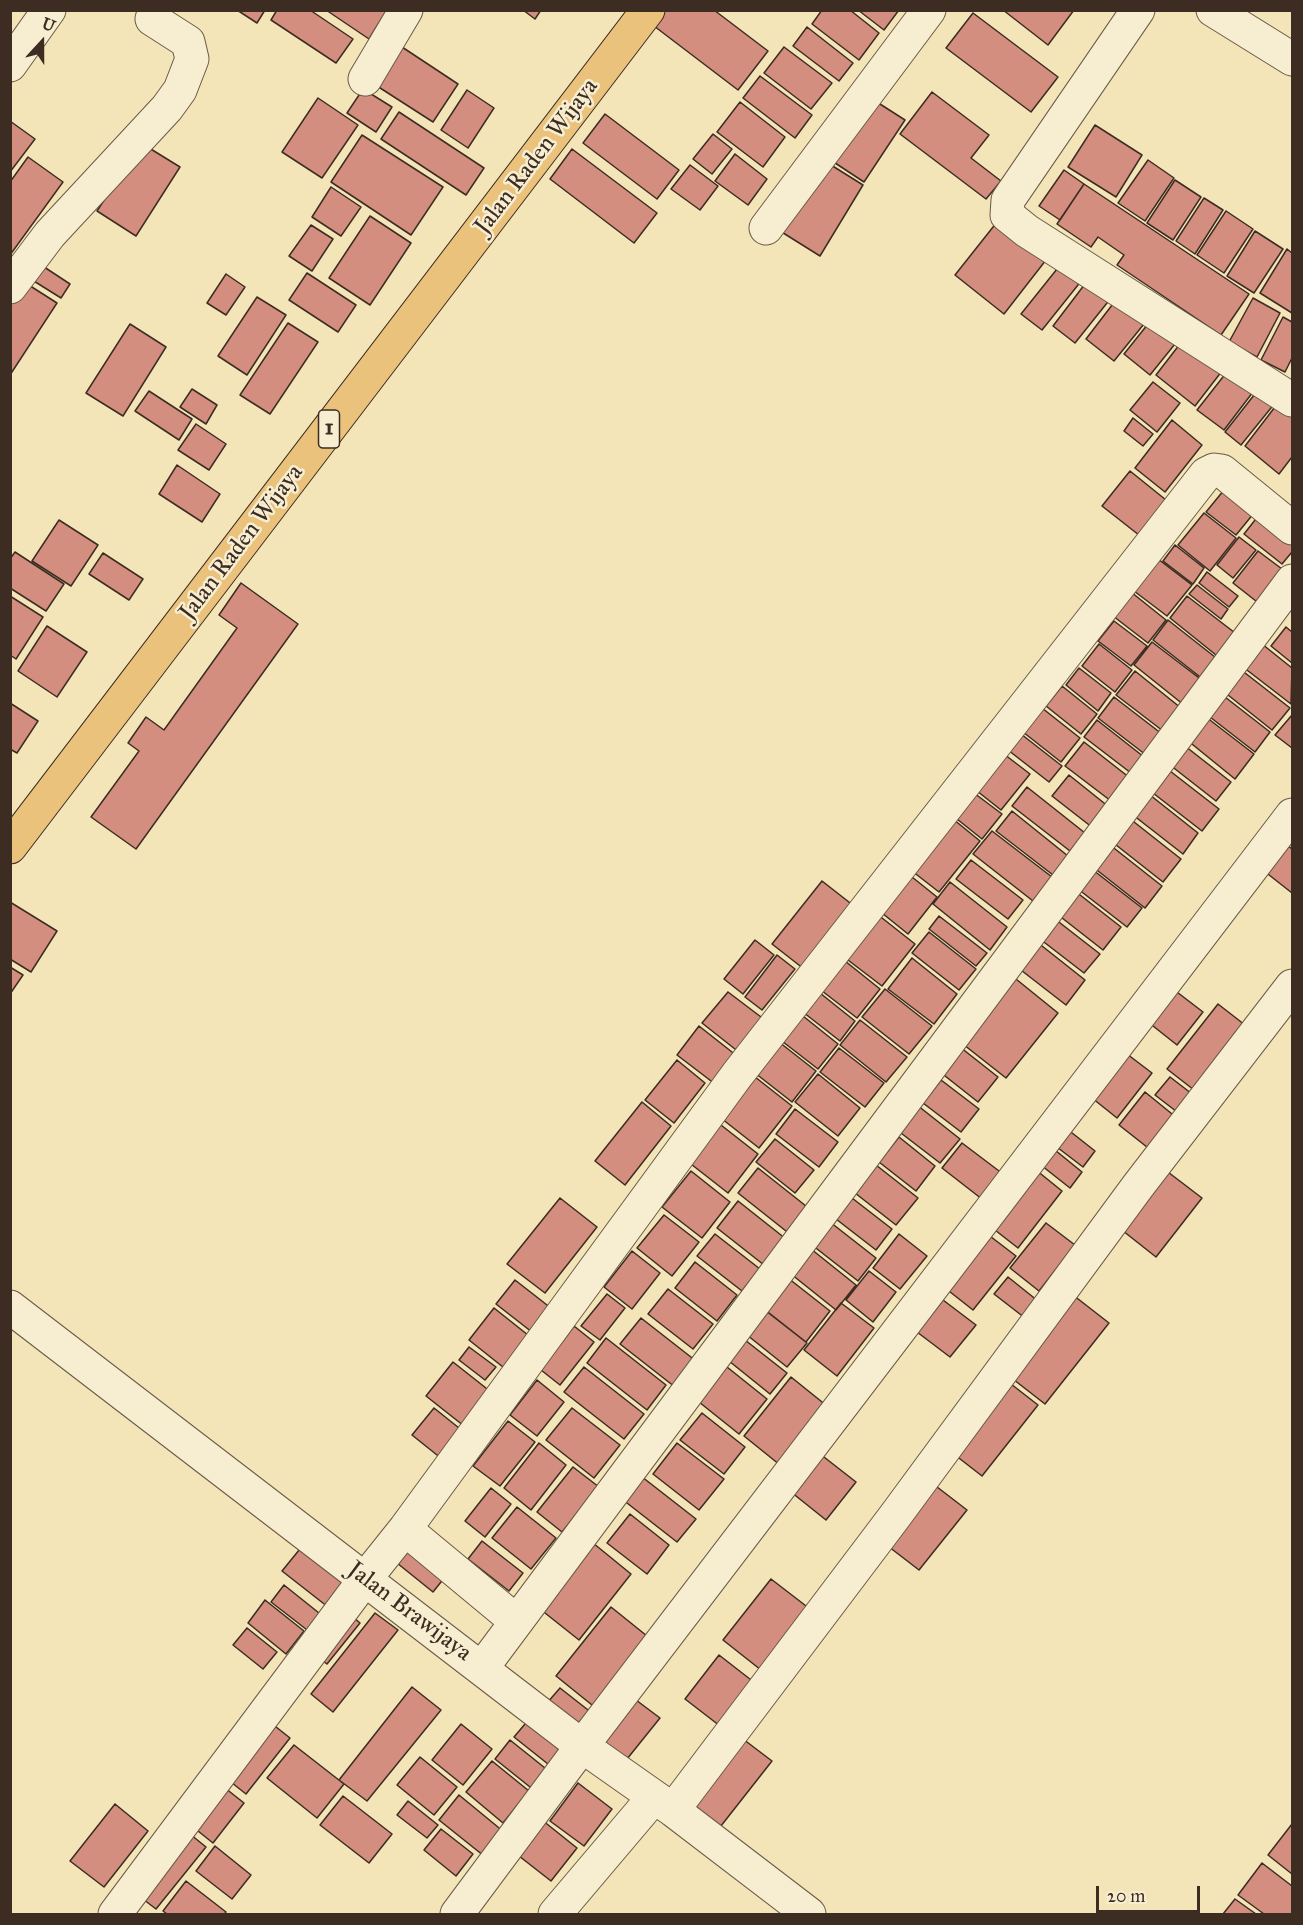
<!DOCTYPE html>
<html>
<head>
<meta charset="utf-8">
<style>
  body { margin:0 }
  #map { position:relative; width:1303px; height:1925px; overflow:hidden; background:#f3e5b8; font-family:"IM FELL Great Primer",serif }
  canvas { display:block }
  .frame { position:absolute; inset:0; border:12px solid #3c2c22; pointer-events:none }
  .north { position:absolute; left:12px; top:12px; width:60px; height:60px; -webkit-text-stroke:4px #f7eed1; paint-order:stroke; rotate:21deg; font-size:16px; font-weight:700; line-height:24px; text-align:center; color:#3c2c22 }
  .north::after { content:''; display:block; margin:auto; width:21px; height:27px; background:#3c2c22; clip-path:polygon(50% 0,100% 100%,50% 72%,0 100%) }
  .scale { position:absolute; left:1096px; top:1886px; width:104px; height:27px; box-sizing:border-box; border:3px solid #3c2c22; border-top:0; padding-left:8px; font-size:18px; line-height:21px; white-space:nowrap; color:#3c2c22; -webkit-text-stroke:4px #f7eed1; paint-order:stroke }
</style>
</head>
<body>
<div id="map">
<canvas width="1303" height="1925"></canvas>
<div class="frame"></div>
<div class="north">U</div>
<div class="scale">20 m</div>
</div>
<script>
const ctx = document.querySelector('canvas').getContext('2d');
ctx.lineJoin = 'round';
function fill(path, color) {
  ctx.fillStyle = color;
  ctx.fill(path, 'evenodd');
}
function shape(rows) {
  const path = new Path2D();
  for (const r of rows) {
    path.moveTo(r[0], r[1]);
    for (let i = 2; i < r.length; i += 2) path.lineTo(r[i], r[i + 1]);
  }
  return path;
}
function strokePath(path, color, width, dash) {
  ctx.strokeStyle = color;
  ctx.lineWidth = width;
  ctx.lineCap = dash ? 'butt' : 'round';
  ctx.setLineDash(dash || []);
  ctx.stroke(path);
}
function label(font, color, halo, rows, align = 'center') {
  ctx.font = font + ' "IM FELL Great Primer",serif';
  ctx.lineWidth = 5;
  ctx.setLineDash([]);
  ctx.textBaseline = 'middle';
  ctx.strokeStyle = halo;
  ctx.fillStyle = color;
  for (const [text, x, y, turn = 0] of rows) {
    ctx.save();
    ctx.translate(x, y);
    ctx.rotate((+turn || 0) * Math.PI / 180);
    ctx.textAlign = isNaN(turn) ? turn : align;
    if (halo) ctx.strokeText(text, 0, 0);
    ctx.fillText(text, 0, 0);
    ctx.restore();
  }
}
const building = shape([
  [237,10,265,10,257,23,237,10],
  [277,10,310,10,353,39,336,63,271,20,277,10],
  [326,10,387,10,369,39,326,10],
  [523,10,541,10,535,19,523,10],
  [666,10,714,10,768,51,738,90,654,26,666,10],
  [822,10,850,10,879,33,859,60,812,24,822,10],
  [858,10,899,10,884,30,858,10],
  [1003,10,1074,10,1048,45,1003,10],
  [973,13,1058,77,1031,112,946,48,973,13],
  [807,27,853,63,839,81,793,46,807,27],
  [402,47,458,84,433,122,377,86,402,47],
  [784,47,832,83,811,109,764,73,784,47],
  [760,76,812,115,795,138,743,98,760,76],
  [363,89,392,107,376,132,347,113,363,89],
  [467,90,494,108,468,148,441,130,467,90],
  [932,92,989,135,971,158,1001,181,986,199,900,134,932,92],
  [869,97,905,120,864,182,829,159,869,97],
  [318,98,358,125,322,178,282,152,318,98],
  [740,102,785,137,763,167,717,132,740,102],
  [399,112,484,168,466,195,381,139,399,112],
  [605,114,679,170,657,199,583,143,605,114],
  [10,121,35,139,10,172,10,121],
  [1095,125,1142,155,1116,197,1068,167,1095,125],
  [713,134,732,149,712,174,693,159,713,134],
  [362,135,443,187,411,235,331,182,362,135],
  [141,143,180,167,136,236,97,211,141,143],
  [572,149,657,213,634,243,550,179,572,149],
  [735,154,767,179,748,205,715,181,735,154],
  [28,157,63,182,10,255,10,182,28,157],
  [823,160,863,185,820,256,780,231,823,160],
  [1148,160,1174,178,1145,221,1118,203,1148,160],
  [690,165,718,186,700,210,671,189,690,165],
  [1064,170,1084,184,1060,220,1039,206,1064,170],
  [1175,180,1201,197,1173,240,1147,223,1175,180],
  [1084,184,1249,294,1221,335,1117,265,1124,255,1098,237,1091,247,1057,224,1084,184],
  [331,187,361,207,341,236,312,217,331,187],
  [1204,198,1223,210,1195,254,1176,241,1204,198],
  [1226,211,1253,229,1224,273,1197,255,1226,211],
  [370,216,411,243,370,305,329,278,370,216],
  [997,222,1046,260,1004,314,955,275,997,222],
  [311,225,333,239,312,271,289,256,311,225],
  [1255,231,1283,249,1254,293,1227,276,1255,231],
  [1287,249,1292,253,1292,313,1260,293,1287,249],
  [38,263,70,284,61,298,29,278,38,263],
  [1061,264,1082,280,1042,330,1021,314,1061,264],
  [307,273,356,305,338,332,289,300,307,273],
  [226,274,245,287,226,315,207,303,226,274],
  [1088,280,1111,298,1075,343,1053,326,1088,280],
  [24,282,57,303,10,375,10,303,24,282],
  [1119,296,1148,319,1114,361,1086,339,1119,296],
  [257,297,286,315,247,375,218,356,257,297],
  [1253,298,1280,313,1257,357,1229,342,1253,298],
  [1283,317,1292,322,1292,358,1285,372,1261,360,1283,317],
  [1152,319,1179,339,1150,375,1124,354,1152,319],
  [288,323,318,342,270,414,240,395,288,323],
  [130,324,166,347,123,416,86,393,130,324],
  [1183,340,1222,371,1195,406,1156,375,1183,340],
  [1230,368,1256,388,1224,430,1197,410,1230,368],
  [1153,382,1180,403,1157,432,1130,410,1153,382],
  [192,389,217,405,206,424,180,407,192,389],
  [1258,390,1275,403,1241,445,1225,432,1258,390],
  [149,391,192,419,179,440,135,411,149,391],
  [1278,403,1292,414,1292,457,1279,474,1245,446,1278,403],
  [1133,418,1153,434,1143,446,1124,431,1133,418],
  [1172,420,1202,445,1165,492,1135,468,1172,420],
  [196,424,226,444,209,470,178,450,196,424],
  [177,465,220,494,202,522,159,494,177,465],
  [1130,471,1171,504,1144,539,1102,506,1130,471],
  [1224,490,1254,513,1236,535,1206,512,1224,490],
  [1204,513,1236,538,1210,571,1178,545,1204,513],
  [1259,515,1292,542,1292,552,1282,564,1244,534,1259,515],
  [59,520,98,545,71,586,32,561,59,520],
  [1239,537,1256,550,1233,578,1217,565,1239,537],
  [1175,545,1204,568,1193,584,1163,561,1175,545],
  [1258,551,1286,572,1261,605,1233,583,1258,551],
  [15,552,64,584,46,611,10,588,10,559,15,552],
  [103,553,143,579,129,600,89,574,103,553],
  [1158,559,1192,585,1167,616,1134,591,1158,559],
  [1207,572,1238,596,1229,607,1199,583,1207,572],
  [241,583,298,624,136,849,91,817,139,751,128,743,146,717,164,730,237,628,219,615,241,583],
  [1197,585,1228,609,1221,619,1189,594,1197,585],
  [1131,592,1166,620,1148,643,1113,616,1131,592],
  [10,596,43,617,16,659,10,655,10,596],
  [1187,596,1239,636,1221,659,1170,618,1187,596],
  [1168,620,1220,661,1204,680,1153,640,1168,620],
  [1114,621,1147,646,1131,666,1098,641,1114,621],
  [47,626,87,652,57,697,18,671,47,626],
  [1286,627,1292,632,1292,663,1271,646,1286,627],
  [1152,642,1203,681,1184,705,1134,665,1152,642],
  [1099,644,1132,670,1115,692,1082,666,1099,644],
  [1262,644,1292,668,1291,704,1243,667,1262,644],
  [1079,668,1111,693,1098,711,1066,685,1079,668],
  [1240,669,1290,708,1272,730,1223,691,1240,669],
  [1135,671,1181,708,1163,731,1116,695,1135,671],
  [1062,686,1097,714,1081,734,1046,706,1062,686],
  [1114,697,1162,734,1146,755,1098,718,1114,697],
  [1225,697,1270,732,1255,752,1210,717,1225,697],
  [10,703,38,721,17,753,10,749,10,703],
  [1042,708,1080,738,1061,762,1023,732,1042,708],
  [1292,715,1292,748,1275,735,1292,715],
  [1206,717,1254,754,1235,779,1187,740,1206,717],
  [1097,720,1144,757,1131,773,1084,737,1097,720],
  [1021,734,1062,766,1049,782,1008,750,1021,734],
  [1084,742,1130,778,1111,801,1065,766,1084,742],
  [1185,746,1231,782,1216,801,1170,765,1185,746],
  [1000,751,1030,774,1001,810,972,787,1000,751],
  [1170,771,1219,809,1202,831,1153,793,1170,771],
  [1069,775,1109,807,1093,828,1052,796,1069,775],
  [966,787,1002,814,982,839,947,811,966,787],
  [1027,787,1085,833,1070,851,1012,806,1027,787],
  [1150,795,1198,833,1183,854,1133,815,1150,795],
  [1012,811,1068,856,1053,875,996,831,1012,811],
  [1129,818,1181,859,1163,882,1111,841,1129,818],
  [953,819,980,841,939,892,912,871,953,819],
  [992,831,1052,877,1033,901,973,854,992,831],
  [1281,840,1292,849,1292,893,1259,867,1281,840],
  [1110,845,1162,886,1145,908,1093,867,1110,845],
  [971,860,1023,900,1008,919,956,879,971,860],
  [1093,870,1142,908,1127,927,1078,889,1093,870],
  [912,877,937,897,908,934,882,913,912,877],
  [822,881,854,906,804,969,772,944,822,881],
  [950,882,1007,927,990,950,933,904,950,882],
  [1075,891,1121,927,1103,950,1057,914,1075,891],
  [10,902,57,931,31,972,10,959,10,902],
  [877,914,915,944,882,986,844,957,877,914],
  [939,916,987,953,976,966,929,929,939,916],
  [1055,919,1100,954,1084,973,1040,939,1055,919],
  [929,932,976,969,959,990,912,953,929,932],
  [755,940,774,955,743,994,724,979,755,940],
  [1037,942,1085,980,1066,1005,1017,967,1037,942],
  [777,955,795,969,762,1010,745,997,777,955],
  [840,957,880,989,857,1018,817,987,840,957],
  [912,958,957,994,934,1024,888,989,912,958],
  [10,967,23,975,10,994,10,967],
  [1011,975,1058,1013,1006,1078,959,1041,1011,975],
  [815,989,855,1021,840,1041,799,1009,815,989],
  [885,989,932,1026,909,1054,862,1017,885,989],
  [1173,989,1203,1012,1177,1045,1148,1022,1173,989],
  [728,992,765,1020,740,1053,702,1023,728,992],
  [1218,1004,1245,1025,1194,1090,1167,1069,1218,1004],
  [798,1012,838,1044,818,1069,778,1038,798,1012],
  [860,1020,907,1057,886,1082,840,1045,860,1020],
  [699,1026,737,1056,715,1084,677,1055,699,1026],
  [779,1042,816,1071,792,1102,755,1073,779,1042],
  [960,1047,998,1077,978,1102,940,1072,960,1047],
  [839,1048,884,1083,865,1107,820,1072,839,1048],
  [1127,1054,1152,1073,1117,1118,1092,1098,1127,1054],
  [677,1060,705,1083,674,1123,645,1100,677,1060],
  [750,1073,792,1106,759,1148,717,1115,750,1073],
  [818,1074,860,1108,838,1136,795,1102,818,1074],
  [1170,1077,1196,1097,1181,1115,1155,1095,1170,1077],
  [941,1080,979,1109,961,1132,923,1103,941,1080],
  [1145,1092,1177,1118,1152,1151,1119,1125,1145,1092],
  [642,1102,671,1126,625,1185,595,1161,642,1102],
  [917,1105,960,1139,940,1163,897,1130,917,1105],
  [795,1109,838,1142,819,1167,776,1134,795,1109],
  [712,1118,758,1154,728,1193,682,1157,712,1118],
  [1062,1125,1095,1151,1083,1167,1049,1141,1062,1125],
  [899,1137,935,1166,916,1191,879,1162,899,1137],
  [775,1139,814,1170,795,1193,756,1162,775,1139],
  [962,1143,1007,1177,987,1203,942,1168,962,1143],
  [1050,1146,1082,1172,1070,1188,1037,1162,1050,1146],
  [876,1165,918,1198,896,1225,855,1193,876,1165],
  [1031,1166,1062,1191,1018,1248,986,1223,1031,1166],
  [758,1168,811,1210,791,1235,738,1193,758,1168],
  [1164,1169,1202,1198,1156,1257,1118,1227,1164,1169],
  [691,1171,730,1202,702,1238,662,1207,691,1171],
  [560,1198,597,1227,545,1293,507,1264,560,1198],
  [852,1198,892,1229,876,1250,836,1219,852,1198],
  [738,1201,786,1239,764,1265,717,1228,738,1201],
  [664,1215,699,1242,672,1276,637,1248,664,1215],
  [830,1222,876,1258,858,1281,812,1245,830,1222],
  [1046,1223,1075,1245,1039,1291,1010,1268,1046,1223],
  [982,1230,1016,1256,973,1310,940,1284,982,1230],
  [715,1234,760,1269,742,1291,697,1256,715,1234],
  [899,1234,927,1256,900,1289,873,1268,899,1234],
  [811,1249,856,1285,836,1310,791,1274,811,1249],
  [632,1251,660,1273,632,1309,604,1287,632,1251],
  [695,1262,737,1295,717,1321,675,1288,695,1262],
  [869,1271,896,1292,873,1322,846,1300,869,1271],
  [1008,1277,1038,1301,1025,1318,994,1294,1008,1277],
  [788,1278,830,1311,806,1342,764,1309,788,1278],
  [515,1280,556,1312,537,1336,496,1304,515,1280],
  [668,1289,713,1324,693,1349,648,1314,668,1289],
  [607,1294,625,1308,600,1340,581,1326,607,1294],
  [1073,1295,1109,1323,1045,1404,1009,1376,1073,1295],
  [943,1300,976,1325,950,1357,917,1332,943,1300],
  [841,1303,874,1328,837,1376,804,1350,841,1303],
  [494,1308,533,1339,508,1371,469,1340,494,1308],
  [766,1311,807,1343,787,1367,747,1335,766,1311],
  [641,1318,696,1361,675,1387,620,1344,641,1318],
  [574,1326,594,1342,560,1385,541,1370,574,1326],
  [606,1338,666,1385,647,1410,587,1363,606,1338],
  [745,1340,787,1373,770,1394,729,1361,745,1340],
  [469,1347,496,1367,485,1380,459,1360,469,1347],
  [453,1362,491,1392,464,1426,426,1396,453,1362],
  [722,1363,767,1399,739,1434,694,1398,722,1363],
  [584,1367,644,1414,624,1439,564,1392,584,1367],
  [791,1377,827,1406,780,1465,744,1436,791,1377],
  [1002,1377,1038,1405,982,1476,946,1448,1002,1377],
  [537,1380,564,1402,537,1436,510,1415,537,1380],
  [434,1408,464,1432,442,1459,412,1435,434,1408],
  [572,1408,620,1445,594,1478,546,1440,572,1408],
  [702,1413,745,1447,724,1474,680,1440,702,1413],
  [508,1421,535,1442,500,1486,473,1466,508,1421],
  [539,1443,566,1465,531,1510,504,1488,539,1443],
  [677,1443,724,1479,699,1510,653,1474,677,1443],
  [815,1450,856,1482,826,1520,786,1488,815,1450],
  [573,1467,599,1487,562,1532,537,1512,573,1467],
  [637,1473,696,1519,677,1542,618,1496,637,1473],
  [928,1480,967,1510,919,1570,880,1540,928,1480],
  [491,1488,511,1504,485,1537,465,1521,491,1488],
  [517,1507,556,1538,531,1569,492,1538,517,1507],
  [630,1514,669,1545,647,1574,607,1543,630,1514],
  [482,1541,523,1573,509,1591,468,1559,482,1541],
  [593,1543,631,1574,579,1640,540,1609,593,1543],
  [304,1544,349,1579,328,1607,282,1571,304,1544],
  [412,1544,449,1572,433,1592,397,1563,412,1544],
  [771,1579,810,1609,761,1670,723,1640,771,1579],
  [284,1585,324,1617,311,1633,271,1602,284,1585],
  [265,1600,304,1631,286,1654,248,1623,265,1600],
  [611,1607,652,1640,597,1709,556,1676,611,1607],
  [346,1611,360,1623,327,1664,312,1653,346,1611],
  [375,1613,398,1630,333,1712,311,1694,375,1613],
  [247,1628,277,1652,263,1669,233,1645,247,1628],
  [719,1655,755,1683,720,1726,685,1699,719,1655],
  [412,1687,441,1710,367,1801,339,1780,412,1687],
  [560,1688,597,1717,585,1733,547,1703,560,1688],
  [632,1697,660,1718,627,1759,599,1738,632,1697],
  [531,1717,569,1748,553,1768,514,1737,531,1717],
  [266,1719,290,1738,246,1794,222,1775,266,1719],
  [461,1724,492,1749,463,1785,432,1760,461,1724],
  [743,1739,772,1761,717,1831,688,1808,743,1739],
  [510,1740,550,1772,535,1791,495,1759,510,1740],
  [294,1745,344,1784,317,1818,267,1778,294,1745],
  [420,1757,457,1787,434,1815,397,1785,420,1757],
  [492,1761,529,1791,503,1823,466,1792,492,1761],
  [578,1783,612,1809,584,1846,550,1821,578,1783],
  [220,1784,244,1803,213,1843,188,1823,220,1784],
  [459,1795,504,1832,484,1856,439,1820,459,1795],
  [343,1796,392,1834,369,1863,320,1825,343,1796],
  [408,1801,438,1825,427,1838,397,1815,408,1801],
  [115,1804,148,1831,104,1887,70,1861,115,1804],
  [537,1816,577,1848,551,1881,510,1849,537,1816],
  [1292,1824,1292,1874,1268,1855,1292,1824],
  [441,1829,473,1854,456,1876,424,1850,441,1829],
  [185,1830,206,1847,156,1909,135,1893,185,1830],
  [215,1846,251,1875,232,1899,196,1871,215,1846],
  [1262,1863,1292,1886,1292,1914,1264,1914,1238,1895,1262,1863],
  [186,1881,226,1912,224,1914,167,1914,163,1911,186,1881],
  [1235,1899,1256,1914,1223,1914,1235,1899]
]);
const street = shape([
  [1138,10,1008,200,1007,215,1027,231,1292,400],
  [1213,10,1292,59],
  [10,65,49,10],
  [365,79,406,10],
  [766,228,929,10],
  [10,287,50,234,167,108,180,90,192,59,188,42,152,19],
  [10,1307,582,1746,673,1810,809,1914],
  [405,1529,516,1621],
  [482,1668,1292,581],
  [673,1810,895,1516,1138,1186,1292,986],
  [115,1914,365,1579,405,1529,737,1075,1206,474,1214,470,1222,471,1292,528],
  [457,1914,582,1746,1292,815],
  [555,1914,654,1797]
]);
const highway = shape([
  [10,847,648,10]
]);
const shields = [
  [329,429,21]
];
const shieldNames = [
  ["1",329,429]
];
const streetNames = [
  ["Jalan Raden Wijaya",537,157,-53],
  ["Jalan Raden Wijaya",242,543,-53],
  ["Jalan Brawijaya",409,1612,37]
];
fill(building, '#d38e7f');
strokePath(building, '#3c2c22', 1.5);
strokePath(street, '#6a5a48', 35);
strokePath(highway, '#3c2c22', 35);
strokePath(street, '#f7eed1', 33);
strokePath(highway, '#eac27c', 33);
for (const [x, y, w] of shields) {
  const box = new Path2D();
  box.roundRect(x - w / 2, y - 19, w, 38, 4.5);
  ctx.fillStyle = '#f7eed1';
  ctx.fill(box);
  strokePath(box, '#3c2c22', 1.5);
}
label('bold 22px', '#3c2c22', null, shieldNames);
label('24px', '#3c2c22', '#f7eed1', streetNames);
</script>
</body>
</html>
